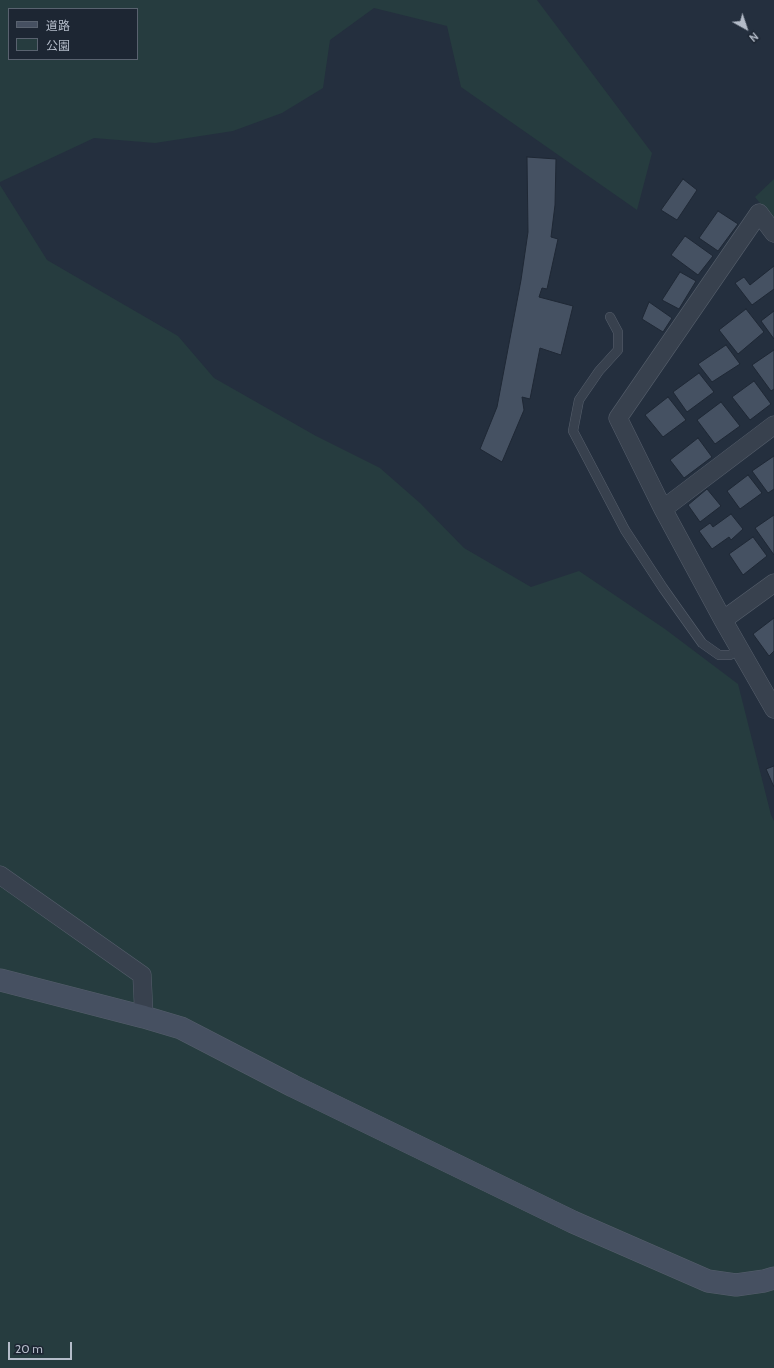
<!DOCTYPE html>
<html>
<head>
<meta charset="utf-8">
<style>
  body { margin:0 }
  #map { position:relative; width:774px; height:1368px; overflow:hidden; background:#242f3e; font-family:Cabin,"Noto Sans JP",sans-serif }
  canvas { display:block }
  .legend { position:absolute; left:8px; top:8px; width:130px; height:52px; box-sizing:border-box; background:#1d2633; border:1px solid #59626f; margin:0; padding:5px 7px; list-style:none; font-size:12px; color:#b4bcc9 }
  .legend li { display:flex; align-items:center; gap:8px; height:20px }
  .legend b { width:20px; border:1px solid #59626f }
  .north { position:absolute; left:726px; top:8px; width:40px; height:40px; -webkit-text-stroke:3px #1d2633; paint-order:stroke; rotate:140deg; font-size:11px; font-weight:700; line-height:16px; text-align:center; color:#b4bcc9 }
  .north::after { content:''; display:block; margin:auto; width:14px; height:18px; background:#b4bcc9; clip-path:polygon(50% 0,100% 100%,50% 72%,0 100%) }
  .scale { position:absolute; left:8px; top:1342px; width:64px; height:18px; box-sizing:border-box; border:2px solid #b4bcc9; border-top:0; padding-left:5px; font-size:12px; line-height:14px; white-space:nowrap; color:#b4bcc9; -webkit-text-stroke:3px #1d2633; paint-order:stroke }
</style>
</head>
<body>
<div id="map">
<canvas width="774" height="1368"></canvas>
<ul class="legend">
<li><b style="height:5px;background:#465061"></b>道路</li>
<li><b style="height:11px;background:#263c3f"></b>公園</li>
</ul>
<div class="north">N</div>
<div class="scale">20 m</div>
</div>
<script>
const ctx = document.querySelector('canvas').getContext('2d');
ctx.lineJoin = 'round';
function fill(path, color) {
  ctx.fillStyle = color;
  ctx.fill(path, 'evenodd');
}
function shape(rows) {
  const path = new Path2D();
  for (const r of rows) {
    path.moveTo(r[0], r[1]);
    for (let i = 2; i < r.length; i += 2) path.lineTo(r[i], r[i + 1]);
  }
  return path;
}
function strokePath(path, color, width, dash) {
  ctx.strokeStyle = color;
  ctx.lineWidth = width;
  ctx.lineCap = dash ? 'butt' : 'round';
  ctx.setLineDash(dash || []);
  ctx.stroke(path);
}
const green = shape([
  [0,0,537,0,652,153,637,210,461,87,447,26,374,8,330,40,323,88,282,113,233,131,155,143,94,138,0,182],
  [9,9,137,9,137,59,9,59],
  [774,179,774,220,755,197],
  [0,185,47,260,178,336,214,378,316,436,380,468,420,503,464,548,531,587,579,571,665,629,738,684,771,815,774,821,774,1368,0,1368]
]);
const building = shape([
  [527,157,556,159,555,205,551,237,558,239,547,289,542,288,539,297,573,306,561,355,540,348,530,399,522,397,524,410,502,462,480,449,497,407,521,280,528,232,527,157],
  [683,179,697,190,677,220,661,210,683,179],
  [718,211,738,224,718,251,699,238,718,211],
  [685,236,713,256,698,275,671,255,685,236],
  [774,266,774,289,752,305,735,283,744,277,750,285,774,266],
  [680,272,696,281,679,309,662,300,680,272],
  [649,302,672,318,663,332,642,319,649,302],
  [746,309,764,332,738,354,719,330,746,309],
  [774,311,774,339,761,321,774,311],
  [726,345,740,364,712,382,698,364,726,345],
  [774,350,774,389,771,391,752,365,774,350],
  [699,373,714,392,687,412,673,392,699,373],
  [754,381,771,404,750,420,732,397,754,381],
  [668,397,686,420,663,437,645,415,668,397],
  [721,402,740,426,715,444,697,420,721,402],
  [698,438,712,457,684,478,670,460,698,438],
  [774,456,774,489,768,493,752,471,774,456],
  [748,475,762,493,740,509,727,491,748,475],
  [707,489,721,506,700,522,688,505,707,489],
  [731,514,743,529,731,540,729,537,712,549,699,531,710,523,713,527,731,514],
  [774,515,774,555,755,528,774,515],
  [753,537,767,556,743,575,729,554,753,537],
  [774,618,774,651,769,656,753,634,774,618],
  [774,766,774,787,766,769,774,766]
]);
const lane = shape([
  [610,317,618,332,618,350,599,371,579,400,573,431,625,530,663,588,702,643,719,655,730,655,740,649]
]);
const street = shape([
  [774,233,759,213,618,418,663,509,723,620,774,709],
  [663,509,774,425],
  [723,620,774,583],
  [0,875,142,975,144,1017]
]);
const secondary = shape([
  [0,980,144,1017,181,1028,293,1086,573,1222,708,1281,736,1285,764,1281,774,1278]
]);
fill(green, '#263c3f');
fill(building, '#455162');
strokePath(building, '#1f2835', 1);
strokePath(lane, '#565f6c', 10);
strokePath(street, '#565f6c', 19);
strokePath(secondary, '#565f6c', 23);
strokePath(lane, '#38414e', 9);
strokePath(street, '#38414e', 18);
strokePath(secondary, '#465061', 22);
</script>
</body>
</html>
